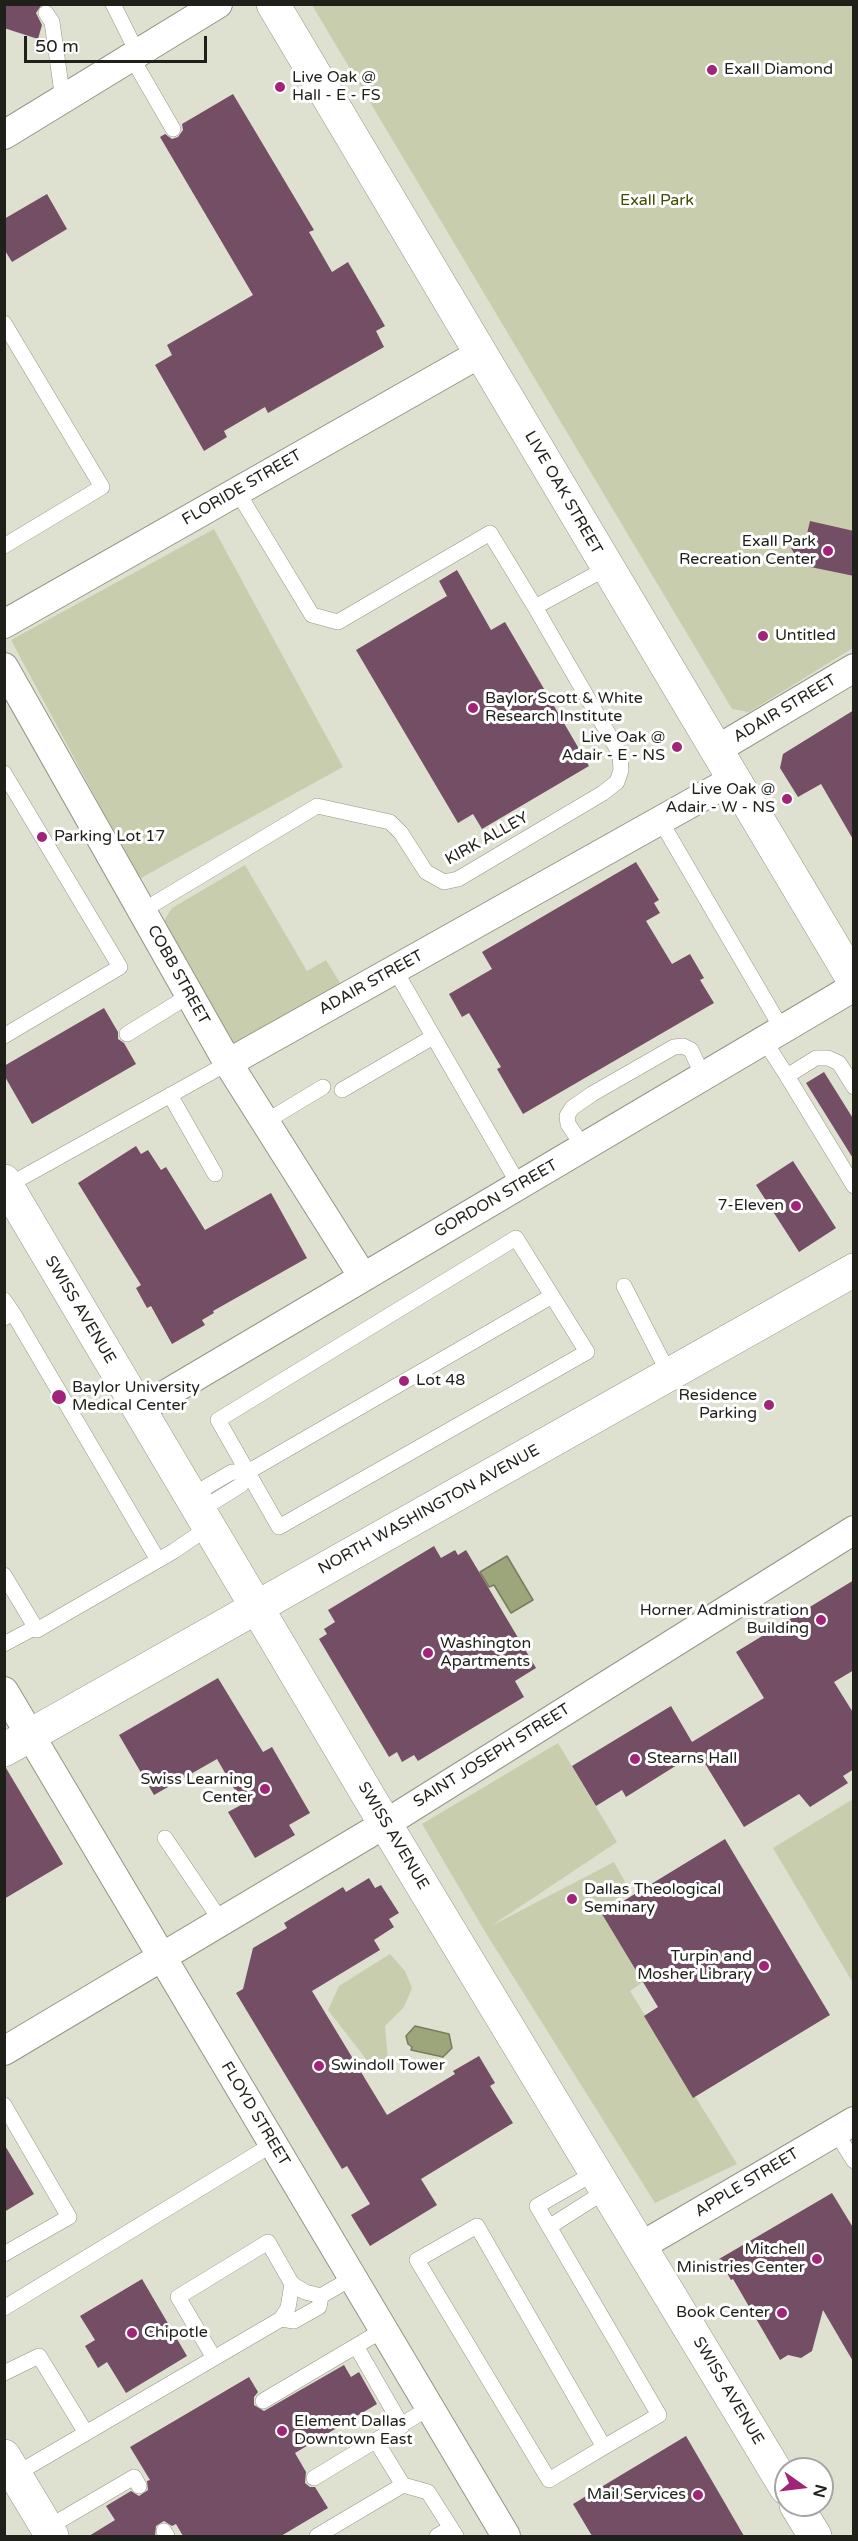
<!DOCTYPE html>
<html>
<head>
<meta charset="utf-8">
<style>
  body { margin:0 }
  #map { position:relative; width:858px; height:2541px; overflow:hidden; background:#dee1d0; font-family:"Varela Round",sans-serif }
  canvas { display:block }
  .frame { position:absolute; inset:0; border:6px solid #1e2019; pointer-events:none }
  .north { position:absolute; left:774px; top:2457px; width:60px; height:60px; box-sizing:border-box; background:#fff; border:2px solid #a5a6a3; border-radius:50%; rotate:104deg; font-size:16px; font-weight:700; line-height:24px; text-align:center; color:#1e2019 }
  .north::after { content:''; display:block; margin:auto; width:21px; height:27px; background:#a12478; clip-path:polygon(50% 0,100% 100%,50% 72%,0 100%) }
  .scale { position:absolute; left:24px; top:36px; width:183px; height:27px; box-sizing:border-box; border:3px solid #1e2019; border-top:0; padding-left:8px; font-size:18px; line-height:21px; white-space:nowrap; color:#1e2019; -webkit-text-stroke:4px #fff; paint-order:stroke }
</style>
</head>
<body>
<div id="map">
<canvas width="858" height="2541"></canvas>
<div class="frame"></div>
<div class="north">N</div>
<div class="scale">50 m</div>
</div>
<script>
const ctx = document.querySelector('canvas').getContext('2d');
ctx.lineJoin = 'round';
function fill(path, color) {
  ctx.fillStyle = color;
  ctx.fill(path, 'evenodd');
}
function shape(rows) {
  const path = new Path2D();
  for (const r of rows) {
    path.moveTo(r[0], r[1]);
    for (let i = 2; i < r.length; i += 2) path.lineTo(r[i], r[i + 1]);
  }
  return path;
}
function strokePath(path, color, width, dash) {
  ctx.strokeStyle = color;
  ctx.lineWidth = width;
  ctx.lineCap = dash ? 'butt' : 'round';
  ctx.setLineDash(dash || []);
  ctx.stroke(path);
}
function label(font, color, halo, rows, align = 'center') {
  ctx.font = font + ' "Varela Round",sans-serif';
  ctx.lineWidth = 6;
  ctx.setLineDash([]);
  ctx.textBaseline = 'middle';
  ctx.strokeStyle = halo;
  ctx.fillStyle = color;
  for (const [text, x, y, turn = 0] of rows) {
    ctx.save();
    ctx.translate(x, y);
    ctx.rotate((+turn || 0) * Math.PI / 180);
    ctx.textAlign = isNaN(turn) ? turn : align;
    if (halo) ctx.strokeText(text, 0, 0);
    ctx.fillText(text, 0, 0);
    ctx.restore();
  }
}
const green = shape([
  [312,5,853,5,853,648,749,712,732,709],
  [214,529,343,767,139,879,11,640],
  [245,865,307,971,326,960,342,986,234,1050,164,927,165,919,172,908],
  [558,1743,617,1842,491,1926,614,1862,630,1891,600,1909,643,1982,630,1991,737,2164,655,2203,484,1930,422,1824],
  [853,1799,853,1983,773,1848],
  [390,1954,405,1971,412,1988,404,2007,385,2026,388,2061,373,2068,328,2010,339,1986]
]);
const water = shape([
  [507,1556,533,1600,511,1613,494,1585,489,1587,480,1572,507,1556],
  [415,2026,449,2034,452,2048,443,2057,411,2050,412,2047,408,2044,406,2036,415,2026]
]);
const building = shape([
  [4,4,42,4,36,13,42,25,38,39,4,28],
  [233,94,314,230,309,232,332,272,348,262,385,326,376,331,384,347,268,413,265,407,224,431,227,437,204,451,155,365,172,355,167,345,253,295,160,137,165,134,172,139,178,137,183,130,182,124],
  [47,194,67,229,12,262,4,249,4,219],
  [810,521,854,531,854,576,801,565,791,548,806,538],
  [457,570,491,630,505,622,589,766,482,829,473,814,458,823,356,650,447,596,439,581],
  [854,710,854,841,821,784,798,797,780,768,783,754],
  [636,862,659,900,654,903,660,913,646,921,672,964,690,954,704,978,700,980,714,1003,523,1114,497,1069,501,1067,469,1013,462,1017,449,994,492,969,482,952],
  [104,1008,118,1032,118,1039,124,1043,136,1064,32,1124,4,1075,4,1066],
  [824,1072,854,1120,854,1160,806,1083],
  [136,1146,141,1154,148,1150,161,1170,166,1167,205,1230,271,1193,307,1258,213,1311,214,1313,202,1320,205,1325,172,1344,151,1306,147,1308,136,1288,141,1285,78,1183],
  [793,1161,836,1228,799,1252,756,1185],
  [434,1546,441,1558,455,1550,458,1555,466,1550,536,1668,515,1681,524,1697,418,1761,414,1755,402,1762,397,1752,389,1757,319,1639,327,1634,324,1629,335,1622,328,1610],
  [854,1580,854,1670,834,1682,854,1714,854,1769,843,1776,848,1783,810,1807,799,1794,744,1827,701,1757,685,1760,626,1797,622,1790,596,1806,572,1766,671,1706,692,1742,764,1698,736,1652],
  [218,1678,263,1752,272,1747,310,1813,289,1825,295,1835,255,1858,228,1812,243,1804,217,1759,154,1795,119,1735],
  [6,1768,63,1864,4,1899,4,1769],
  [725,1839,830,2015,693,2098,644,2016,658,2007,602,1914],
  [369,1878,375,1888,381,1885,399,1913,389,1919,394,1927,374,1940,380,1950,312,1991,387,2115,455,2074,453,2071,479,2056,495,2083,490,2086,513,2123,421,2179,437,2205,370,2246,351,2215,370,2204,347,2166,342,2169,236,1993,243,1989,253,1948,287,1928,284,1923,343,1887,346,1892],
  [4,2144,34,2194,4,2212],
  [832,2193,854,2229,854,2363,823,2310,812,2351,801,2358,788,2355,780,2360,733,2279,731,2280,719,2259],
  [142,2279,187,2356,126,2393,107,2362,98,2368,85,2346,95,2340,80,2316],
  [344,2365,351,2377,359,2372,377,2404,295,2453,306,2472,305,2483,310,2487,315,2487,328,2508,281,2536,183,2536,176,2524,172,2526,164,2521,156,2526,155,2536,89,2536,115,2520,106,2506,131,2491,139,2496,148,2490,147,2481,150,2480,130,2447,249,2377,258,2392,254,2397,254,2405,264,2411],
  [686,2436,744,2536,592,2536,573,2504]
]);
const lane = shape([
  [113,4,138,54],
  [46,13,52,22,63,100],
  [132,58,173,129],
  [4,323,102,487,4,546],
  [237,491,312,615,338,622,490,533,535,607],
  [4,773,120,967,4,1036],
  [660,820,782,1029],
  [142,911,317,806,390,822,401,833,426,872,444,882,458,879,603,793,617,782,621,770,620,754,535,607,607,568],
  [395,970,519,1185],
  [127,1034,190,995],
  [764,1040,787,1076,816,1058,828,1058,839,1063,854,1087],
  [787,1076,854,1186],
  [342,1090,433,1037],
  [170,1095,215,1174],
  [265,1122,323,1087],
  [584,1148,568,1124,567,1116,572,1108,592,1094,674,1047,683,1046,691,1050,703,1076],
  [7,1186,228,1063],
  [516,1238,587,1352,279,1527,218,1420,516,1238],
  [624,1286,669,1374],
  [4,1300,13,1313],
  [4,1318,13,1313,158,1560],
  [196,1505,206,1487,232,1472,246,1473,552,1296],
  [196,1505,215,1501,241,1485,246,1473],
  [4,1575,37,1630],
  [4,1644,32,1629,37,1630,174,1551,209,1527],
  [165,1838,221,1921],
  [4,2105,69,2217,4,2254],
  [835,2131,854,2161],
  [596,2172,537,2206,659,2415,604,2447,549,2480,417,2260,477,2226,604,2447],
  [549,2227,607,2190],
  [4,2308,273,2144],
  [281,2319,294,2321,319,2307,321,2296],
  [356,2346,402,2426],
  [214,2358,178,2297,268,2242,292,2284,305,2292,321,2296,352,2278],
  [4,2373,39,2356,86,2433],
  [263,2401,383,2330],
  [376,2441,403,2485,428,2492,456,2536],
  [16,2474,281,2319,288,2308,292,2284],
  [314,2478,429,2408],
  [47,2528,134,2477,139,2486],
  [164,2531,167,2536],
  [317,2536,403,2485],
  [437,2536,451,2528]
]);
const street = shape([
  [4,135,218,4],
  [4,624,481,353],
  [4,667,228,1063,363,1277],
  [716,750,854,668],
  [228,1063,734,779],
  [139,1410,854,987],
  [4,1691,506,2536],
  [4,2051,385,1824,854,1530],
  [641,2246,854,2121]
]);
const secondary = shape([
  [273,4,854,981],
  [4,1181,372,1802,786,2488],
  [4,1750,854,1270],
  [4,2456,52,2536],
  [796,2505,815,2536]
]);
const markers = [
  [712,70,6,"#a12478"],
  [280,87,6,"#a12478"],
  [828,551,6,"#a12478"],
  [763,636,6,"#a12478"],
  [473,708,6,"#a12478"],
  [677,747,6,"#a12478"],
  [787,799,6,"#a12478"],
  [42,837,6,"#a12478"],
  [796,1206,6,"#a12478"],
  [404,1381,6,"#a12478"],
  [59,1397,8,"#a12478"],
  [769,1405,6,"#a12478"],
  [821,1620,6,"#a12478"],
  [428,1653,6,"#a12478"],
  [635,1759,6,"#a12478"],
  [265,1789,6,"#a12478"],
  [572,1899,6,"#a12478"],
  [764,1966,6,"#a12478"],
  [319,2066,6,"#a12478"],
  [817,2259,6,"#a12478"],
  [782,2313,6,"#a12478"],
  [132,2333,6,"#a12478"],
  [282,2431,6,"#a12478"],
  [698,2495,6,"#a12478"]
];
const poiNames = [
  ["Exall Diamond",724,70],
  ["Live Oak @",292,78],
  ["Hall - E - FS",292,96],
  ["Exall Park",816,542,"right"],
  ["Recreation Center",816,560,"right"],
  ["Untitled",775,636],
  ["Baylor Scott & White",485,699],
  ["Research Institute",485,717],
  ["Live Oak @",665,738,"right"],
  ["Adair - E - NS",665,756,"right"],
  ["Live Oak @",775,790,"right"],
  ["Adair - W - NS",775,808,"right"],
  ["Parking Lot 17",54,837],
  ["7-Eleven",784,1206,"right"],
  ["Lot 48",416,1381],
  ["Baylor University",72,1388],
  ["Medical Center",72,1406],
  ["Residence",757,1396,"right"],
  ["Parking",757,1414,"right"],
  ["Horner Administration",809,1611,"right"],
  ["Building",809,1629,"right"],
  ["Washington",440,1644],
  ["Apartments",440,1662],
  ["Stearns Hall",647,1759],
  ["Swiss Learning",253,1780,"right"],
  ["Center",253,1798,"right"],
  ["Dallas Theological",584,1890],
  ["Seminary",584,1908],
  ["Turpin and",752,1957,"right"],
  ["Mosher Library",752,1975,"right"],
  ["Swindoll Tower",331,2066],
  ["Mitchell",805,2250,"right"],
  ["Ministries Center",805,2268,"right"],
  ["Book Center",770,2313,"right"],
  ["Chipotle",144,2333],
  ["Element Dallas",294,2422],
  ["Downtown East",294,2440],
  ["Mail Services",686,2495,"right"]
];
const parkNames = [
  ["Exall Park",657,201]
];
const streetNames = [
  ["FLORIDE STREET",242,488,-30],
  ["LIVE OAK STREET",563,493,60],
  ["ADAIR STREET",785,709,-31],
  ["KIRK ALLEY",487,839,-29],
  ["COBB STREET",178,975,61],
  ["ADAIR STREET",371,983,-29],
  ["GORDON STREET",496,1199,-30],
  ["SWISS AVENUE",80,1310,59],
  ["NORTH WASHINGTON AVENUE",429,1510,-29],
  ["SAINT JOSEPH STREET",492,1756,-32],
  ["SWISS AVENUE",393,1836,59],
  ["FLOYD STREET",255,2114,59],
  ["APPLE STREET",747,2183,-31],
  ["SWISS AVENUE",728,2391,59]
];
fill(green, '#c8cead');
fill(water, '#9da57a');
strokePath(water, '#777d5d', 1.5);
fill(building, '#744e64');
strokePath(lane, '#939686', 16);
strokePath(street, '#939686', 30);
strokePath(secondary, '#939686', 34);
strokePath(lane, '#fff', 15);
strokePath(street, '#fff', 28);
strokePath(secondary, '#fff', 33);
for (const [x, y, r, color] of markers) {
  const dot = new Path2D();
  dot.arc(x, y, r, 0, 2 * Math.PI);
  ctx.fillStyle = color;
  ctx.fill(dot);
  strokePath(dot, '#fff', 2);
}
label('16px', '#1e2019', '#fff', poiNames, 'left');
label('16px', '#444c00', '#fff', parkNames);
label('16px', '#1e2019', '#fff', streetNames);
</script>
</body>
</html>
